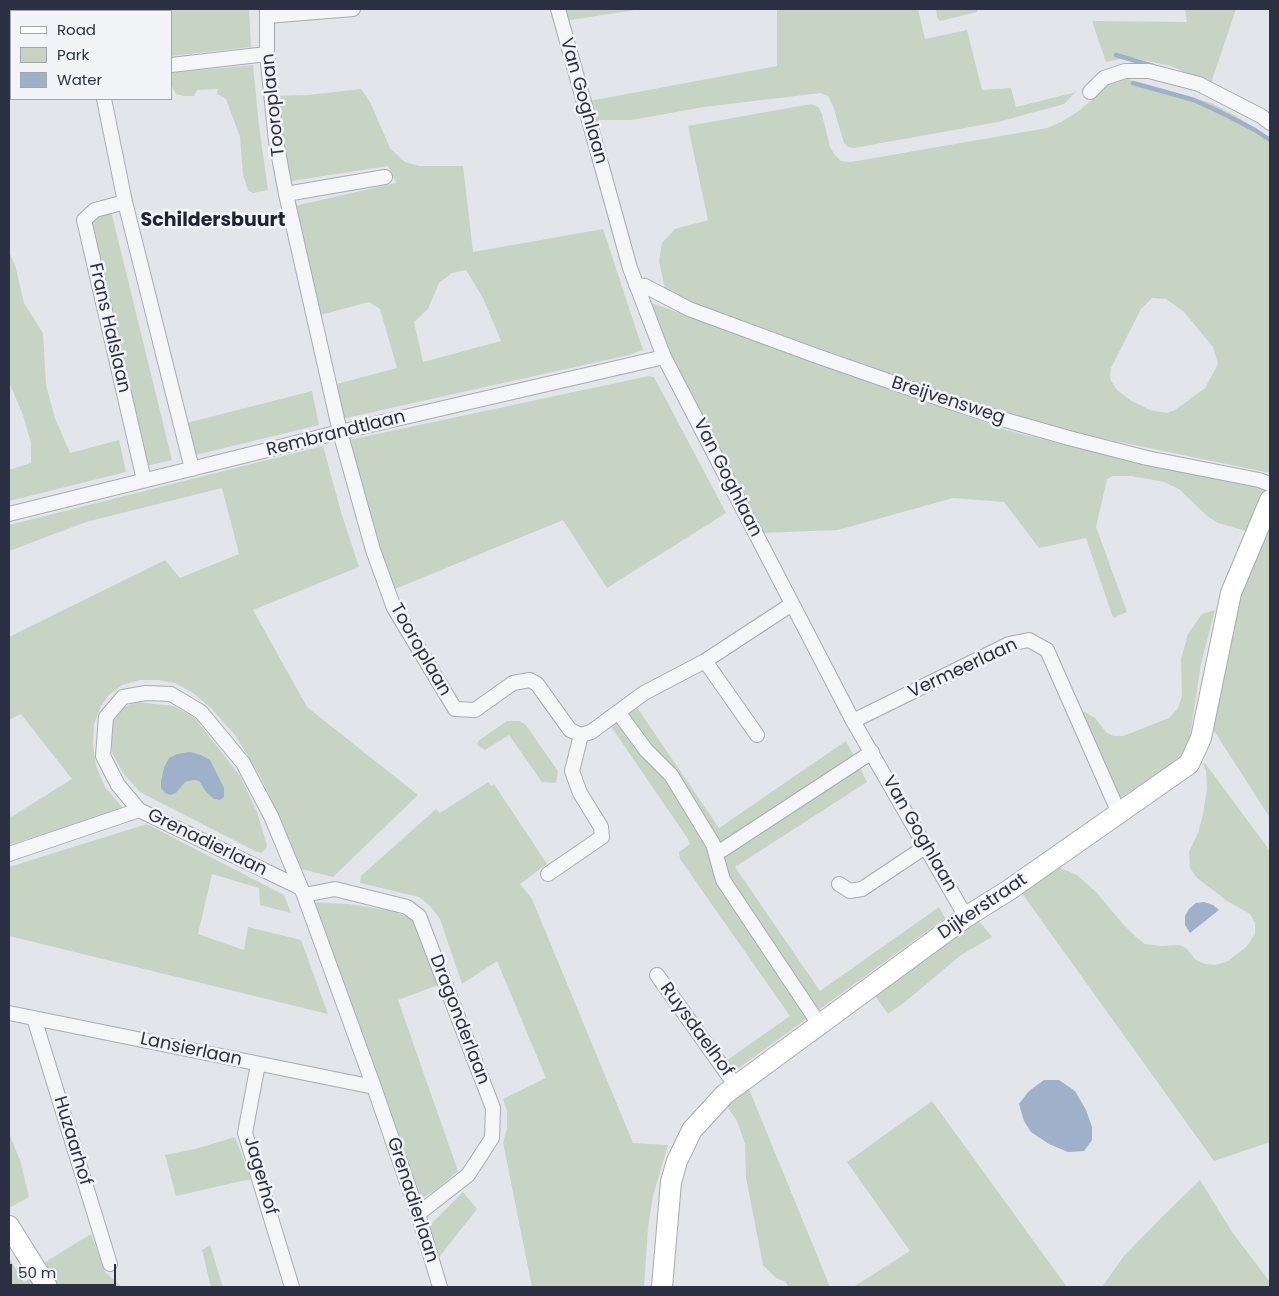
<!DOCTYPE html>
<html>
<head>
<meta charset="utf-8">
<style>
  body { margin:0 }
  #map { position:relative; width:1279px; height:1296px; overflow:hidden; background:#e2e5ea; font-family:Poppins,sans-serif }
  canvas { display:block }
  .frame { position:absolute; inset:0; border:10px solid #2b3142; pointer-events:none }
  .legend { position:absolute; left:10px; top:10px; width:162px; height:90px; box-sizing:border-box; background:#f2f4f7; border:1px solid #a2a6af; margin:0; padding:6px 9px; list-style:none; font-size:15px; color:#2b3142 }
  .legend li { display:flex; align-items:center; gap:10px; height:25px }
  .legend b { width:25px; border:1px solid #a2a6af }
  .scale { position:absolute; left:10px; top:1264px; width:106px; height:22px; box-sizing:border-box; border:2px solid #2b3142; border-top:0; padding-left:6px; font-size:15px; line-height:18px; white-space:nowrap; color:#2b3142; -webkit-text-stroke:4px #f2f4f7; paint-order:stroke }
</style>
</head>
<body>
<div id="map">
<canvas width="1279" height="1296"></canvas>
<div class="frame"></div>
<ul class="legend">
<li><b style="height:6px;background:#fff"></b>Road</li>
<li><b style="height:14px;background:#c7d4c4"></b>Park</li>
<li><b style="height:14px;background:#9fb0c9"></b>Water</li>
</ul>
<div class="scale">50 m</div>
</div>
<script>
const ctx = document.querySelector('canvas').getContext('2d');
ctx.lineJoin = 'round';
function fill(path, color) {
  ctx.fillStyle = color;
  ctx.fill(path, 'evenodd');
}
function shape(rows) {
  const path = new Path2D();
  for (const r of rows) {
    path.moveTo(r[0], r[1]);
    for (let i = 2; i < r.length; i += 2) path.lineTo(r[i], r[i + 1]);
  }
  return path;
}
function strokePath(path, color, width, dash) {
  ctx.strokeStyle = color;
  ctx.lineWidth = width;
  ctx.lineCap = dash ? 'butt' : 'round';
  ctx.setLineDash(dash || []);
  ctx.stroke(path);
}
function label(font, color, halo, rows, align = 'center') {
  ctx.font = font + ' Poppins,sans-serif';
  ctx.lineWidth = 5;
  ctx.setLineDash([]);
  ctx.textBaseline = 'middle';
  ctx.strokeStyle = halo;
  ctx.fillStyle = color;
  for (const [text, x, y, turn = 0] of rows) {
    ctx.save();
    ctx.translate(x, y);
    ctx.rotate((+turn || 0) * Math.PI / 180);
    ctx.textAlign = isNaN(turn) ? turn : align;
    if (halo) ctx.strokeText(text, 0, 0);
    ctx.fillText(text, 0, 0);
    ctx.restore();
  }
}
const green = shape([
  [140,9,249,9,251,47,171,56,171,11,109,11,109,10],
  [561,9,642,9,564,21],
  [777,9,918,9,925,39,967,30,982,90,1011,88,1016,107,1076,92,1064,104,998,122,854,148,848,147,844,143,833,106,828,96,821,93,704,107,632,120,590,120,584,102,777,66],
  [936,9,977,9,977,12,940,21,937,17],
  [1185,9,1236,9,1211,83,1171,66,1128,57,1106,62,1092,21,1187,22],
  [253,65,259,126,268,190,253,193,248,190,243,175,240,137,226,99,217,94,218,89,197,90,194,96,184,96,176,94,171,84,171,73],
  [1123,78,1211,103,1236,116,1270,138,1270,473,1110,440,1040,424,952,396,666,293,659,261,662,243,675,229,708,220,688,126,811,104,818,107,822,114,830,147,834,154,841,161,851,162,1047,128,1061,122,1080,110,1112,82],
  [1152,298,1166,299,1184,312,1213,347,1218,364,1205,388,1175,410,1167,413,1150,410,1130,400,1117,390,1111,381,1110,376,1111,368,1141,309],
  [361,89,370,102,390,148,405,162,419,166,463,166,473,252,603,229,643,350,629,355,337,420,329,386,397,368,380,309,369,302,313,317,290,207,396,183,388,166,285,182,273,96,308,95],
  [466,270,483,298,501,341,423,362,414,322,428,309,439,283,452,273],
  [111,211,172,460,142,467,87,216],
  [9,252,15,265,24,303,43,333,46,385,55,418,70,453,119,440,126,472,9,501,9,470,31,463,31,443,23,415,9,382],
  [646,301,1006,430,1105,455,1265,488,1246,531,1218,523,1208,517,1179,489,1164,482,1132,476,1113,476,1107,479,1096,527,1127,612,1113,618,1086,538,1039,548,1004,502,953,498,838,530,759,533,681,385],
  [649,376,654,377,726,513,607,588,563,520,390,591,344,441],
  [312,391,319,425,187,457,179,425],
  [323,446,341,512,359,567,253,610,307,707,418,795,333,877,297,868,277,811,260,776,235,735,211,708,193,693,175,683,158,680,140,680,122,685,109,695,101,706,94,724,93,746,96,766,105,787,123,808,9,845,9,813,11,817,72,779,21,714,9,720,9,637,165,560,180,578,239,554,222,488,86,522,9,551,9,525],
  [1270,519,1270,818,1209,723,1228,621],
  [1215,610,1201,664,1188,750,1183,756,1116,801,1078,711,1085,712,1095,718,1107,733,1114,736,1123,736,1169,718,1178,708,1182,696,1181,659,1188,634,1202,614],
  [136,702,174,706,195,718,240,776,257,812,267,845,266,849,261,853,255,851,140,792,123,773,113,755,110,741,112,723,123,708],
  [169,758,224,796,206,792,199,781,194,780,185,782,165,793,161,788,161,781,164,767],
  [636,706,719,828,846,741,867,782,735,867,820,991,939,907,945,918,732,1073,723,1063,790,1016,680,859,679,852,690,844,688,839,610,725],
  [507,721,519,721,525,724,558,771,556,783,542,782,509,735,485,750,477,745,478,741],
  [1203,763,1205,763,1270,851,1270,1142,1214,1161,1021,892,1058,867,1077,875,1096,892,1122,923,1136,937,1145,944,1161,946,1179,945,1186,948,1196,960,1205,964,1216,965,1228,961,1247,946,1255,934,1255,923,1250,914,1227,901,1197,878,1190,868,1189,852,1198,833,1203,814,1207,789,1206,771],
  [488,782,491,786,494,784,547,864,520,884,532,899,633,1143,668,1145,653,1196,648,1228,644,1287,532,1287,503,1142,507,1129,507,1111,503,1099,546,1078,497,961,462,984,440,919,430,906,419,897,360,883,361,876,436,809,440,813],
  [147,824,284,895,291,913,260,905,259,888,212,874,198,934,244,950,248,927,301,940,328,1014,9,936,9,867],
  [309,902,349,904,392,911,411,918,419,928,438,985,398,1000,458,1171,437,1189,416,1202],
  [979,921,992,937,961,955,905,1002,888,1014,875,996],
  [749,1089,830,1287,788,1287,786,1282,776,1278,763,1265,746,1178,745,1144,737,1121,727,1106],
  [932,1101,1067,1287,853,1287,910,1251,847,1162],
  [9,1134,20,1160,29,1197,9,1208],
  [235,1137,251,1179,176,1196,165,1155,195,1149],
  [1200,1180,1232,1232,1270,1282,1270,1287,1102,1287,1124,1256,1162,1217],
  [463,1192,477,1209,437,1260,426,1229],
  [91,1234,105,1272,122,1287,57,1287,42,1264],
  [210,1245,223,1287,211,1287,202,1250],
  [9,1258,24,1282,37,1276,44,1287,9,1287]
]);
const water = shape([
  [190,752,201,755,210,760,224,788,224,797,220,800,214,799,206,792,199,781,194,780,185,782,176,793,170,795,165,793,161,788,161,781,164,767,169,758,177,754],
  [1204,902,1213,905,1219,910,1190,933,1185,925,1185,916,1189,909,1196,903],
  [1044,1080,1059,1080,1075,1091,1086,1110,1092,1127,1092,1140,1084,1151,1068,1152,1049,1144,1031,1132,1024,1121,1019,1104,1029,1091]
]);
const stream = shape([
  [1116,55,1153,66],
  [1133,83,1194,100,1220,112,1255,130,1270,140]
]);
const street = shape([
  [267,9,267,54,276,141,286,194,340,432,373,550,394,608,455,709,475,710,513,683,530,680,537,684,570,730,581,735,591,732,644,693,705,661,792,604],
  [558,9,630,268,664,357,853,721,966,917],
  [107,11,107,9],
  [267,16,353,9],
  [171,65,267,54],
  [1090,92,1104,78,1125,71,1149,71,1199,84,1261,116,1270,123],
  [104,99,125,202,192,469],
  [286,194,385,177],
  [125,202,95,210,84,220,144,480],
  [636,285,645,286,689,309,814,355,923,393,1002,419,1069,438,1147,458,1259,480,1270,484],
  [9,514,340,432,664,357],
  [705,661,757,735],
  [618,712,646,750,671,775,713,844,723,880,819,1024],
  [853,721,1009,644,1029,640,1047,650,1119,813],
  [9,854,139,810],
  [716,854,872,752],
  [548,874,602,837,601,827,580,793,572,771,581,735],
  [839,884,850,891,862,889,925,847],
  [301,888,139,810,118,785,103,756,106,717,123,697,146,693,171,694,201,712,243,763,271,816,301,888,304,895,374,1087,418,1214,440,1287],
  [304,895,335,889,407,907,419,916,493,1108,492,1138,468,1175,418,1214],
  [657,975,736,1086],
  [9,1013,374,1087],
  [34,1018,110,1264],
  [258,1064,245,1133,292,1287]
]);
const secondary = shape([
  [9,1226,47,1287],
  [662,1287,671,1182,677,1161,692,1130,725,1094,966,917,1009,890,1189,764,1201,738,1231,593,1270,500]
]);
const streetNames = [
  ["Van Goghlaan",583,101,74],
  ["Tooroplaan",274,105,-96],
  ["Frans Halslaan",109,328,77],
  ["Breijvensweg",948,401,18],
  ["Rembrandtlaan",336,434,-14],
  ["Van Goghlaan",727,478,63],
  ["Tooroplaan",420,650,60],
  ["Vermeerlaan",963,669,-25],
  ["Van Goghlaan",919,834,60],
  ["Grenadierlaan",207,843,26],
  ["Dijkerstraat",983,907,-34],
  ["Dragonderlaan",459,1020,69],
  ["Ruysdaelhof",696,1030,54],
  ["Lansierlaan",191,1050,12],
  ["Huzaarhof",72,1141,73],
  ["Jagerhof",260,1176,74],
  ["Grenadierlaan",412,1200,72]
];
const neighbourhoodNames = [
  ["Schildersbuurt",213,221]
];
fill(green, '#c7d4c4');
fill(water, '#9fb0c9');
strokePath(stream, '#9fb0c9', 4.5);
strokePath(street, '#a7abb4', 16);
strokePath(secondary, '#a7abb4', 22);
strokePath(street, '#f5f6f8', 14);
strokePath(secondary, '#fff', 20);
label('18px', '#2b3142', '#f2f4f7', streetNames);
label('bold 19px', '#1d2333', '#f2f4f7', neighbourhoodNames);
</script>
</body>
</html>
